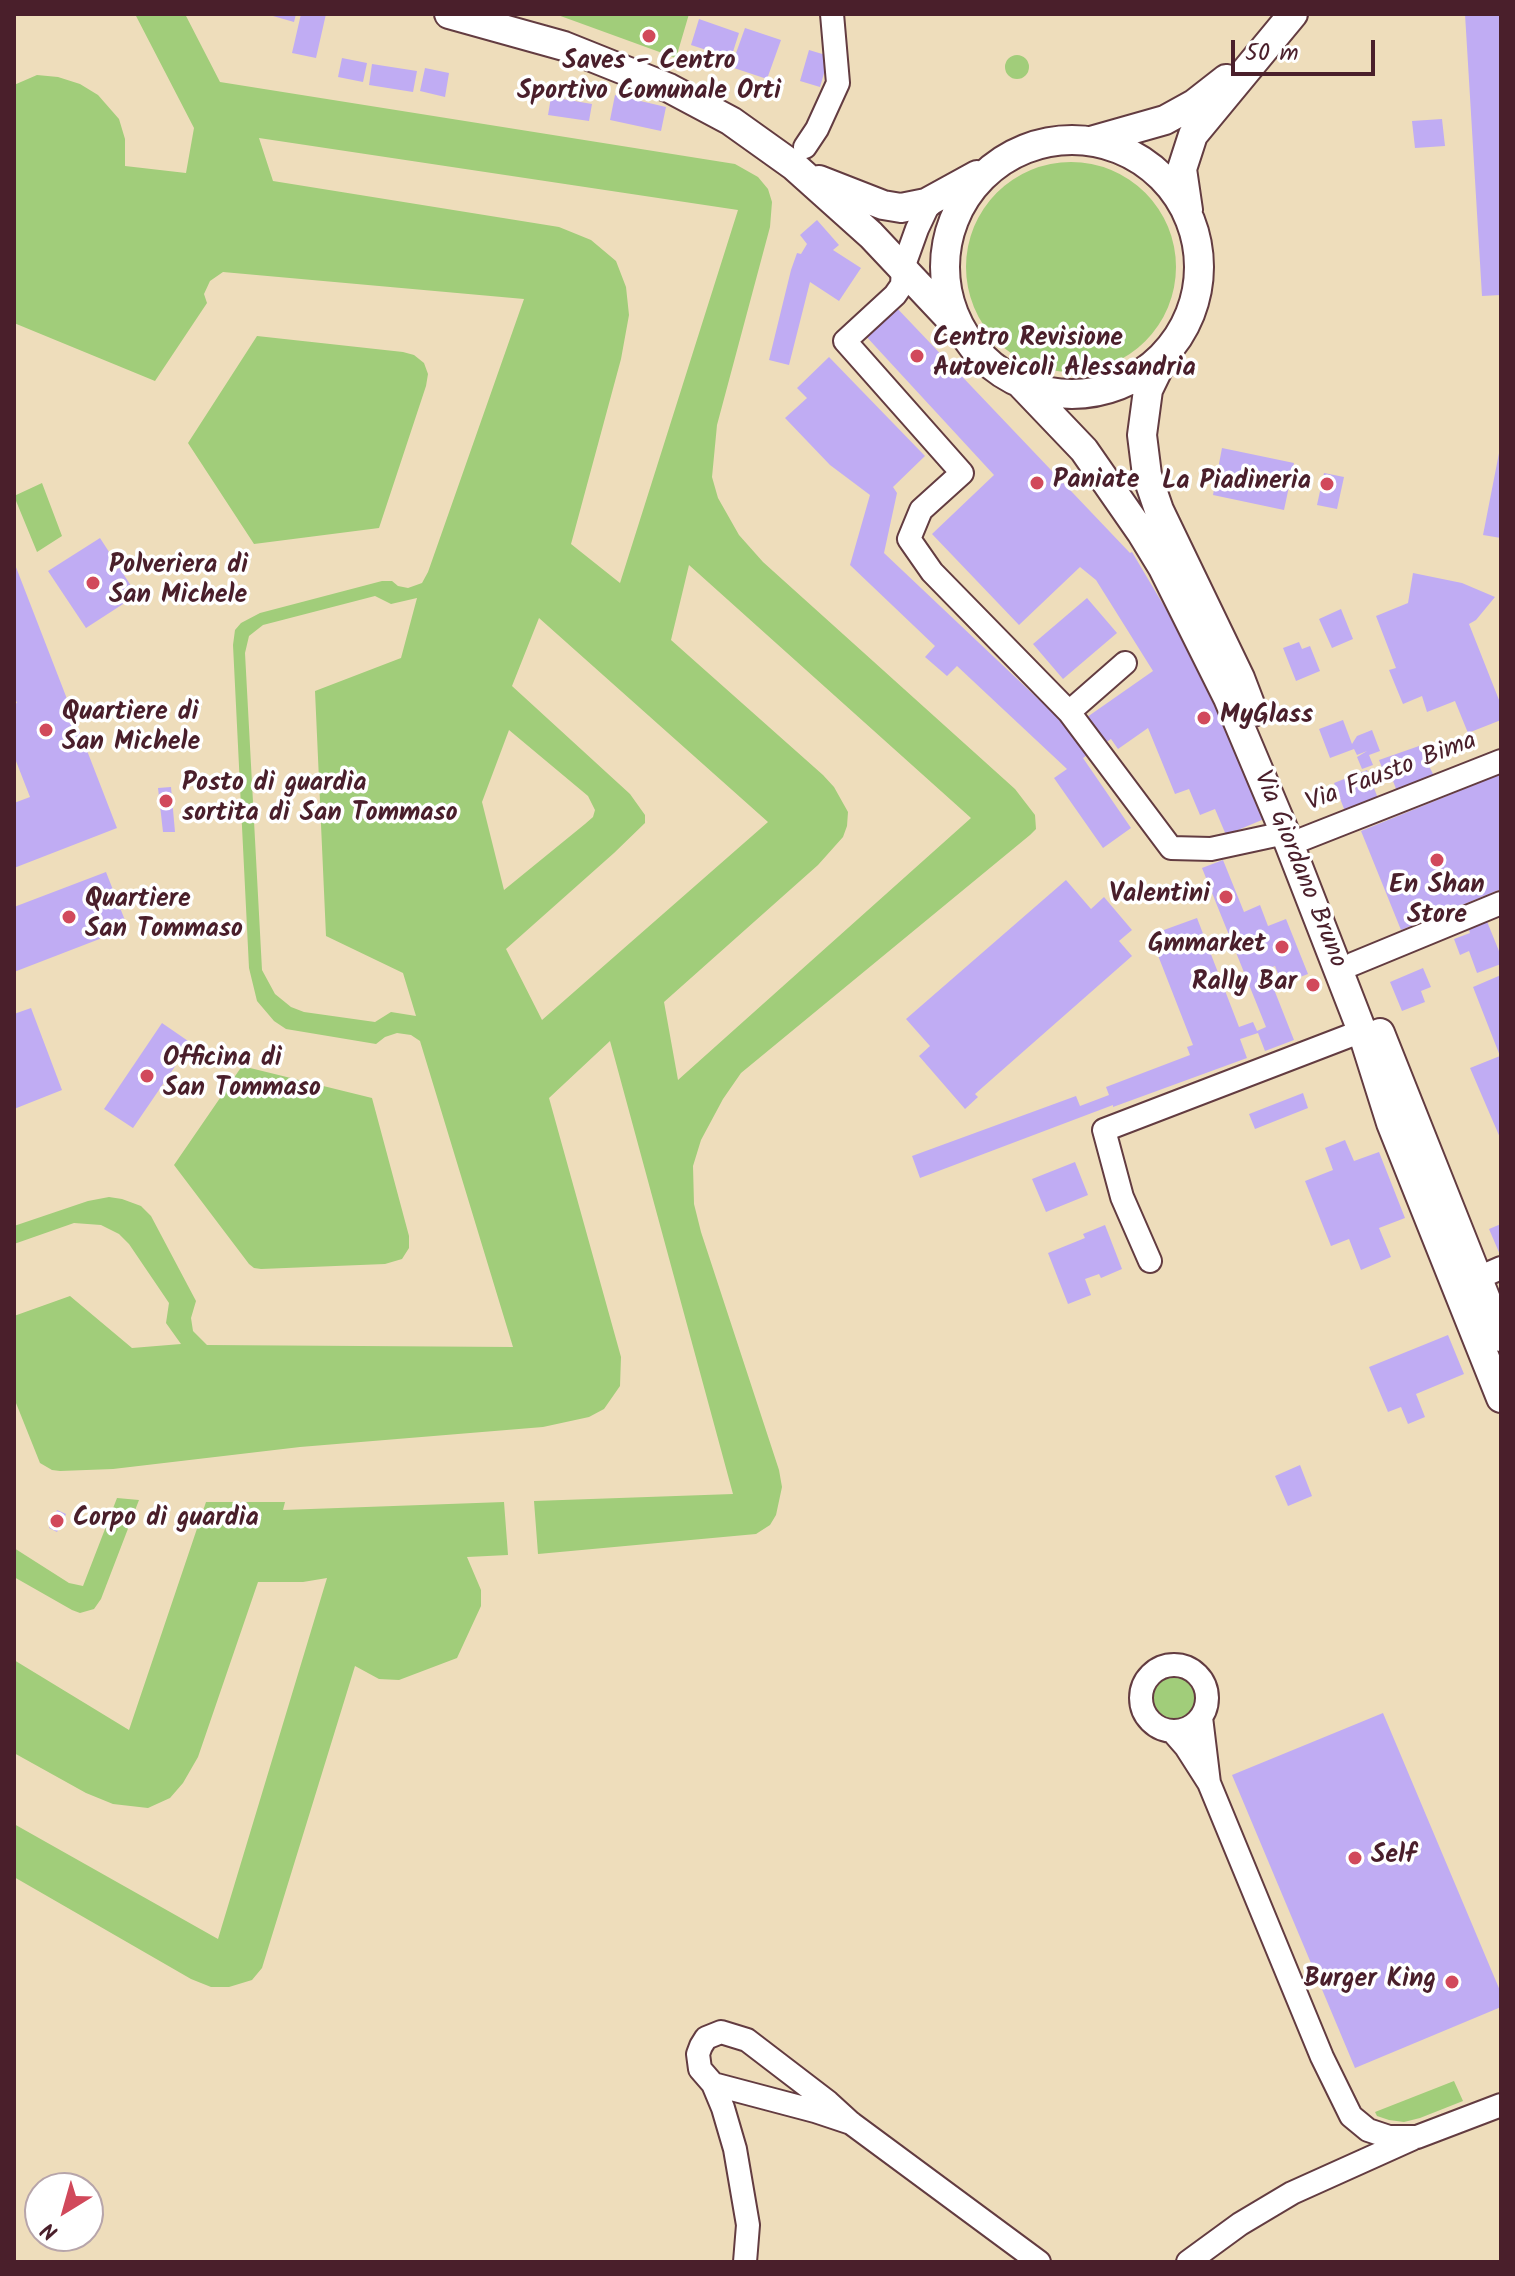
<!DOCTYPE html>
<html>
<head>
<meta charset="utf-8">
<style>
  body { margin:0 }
  #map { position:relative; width:1515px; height:2276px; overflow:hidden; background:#edb; font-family:Kalam,sans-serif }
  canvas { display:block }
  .frame { position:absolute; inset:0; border:16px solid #4a1f2b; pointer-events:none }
  .north { position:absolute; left:24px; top:2172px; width:80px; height:80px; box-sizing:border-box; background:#fff; border:2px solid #b7a5aa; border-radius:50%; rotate:217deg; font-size:22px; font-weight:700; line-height:32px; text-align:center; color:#4a1f2b }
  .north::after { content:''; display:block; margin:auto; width:28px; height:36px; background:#d1495b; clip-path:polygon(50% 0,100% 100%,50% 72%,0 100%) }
  .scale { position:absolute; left:1231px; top:40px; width:144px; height:36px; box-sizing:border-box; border:4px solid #4a1f2b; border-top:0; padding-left:10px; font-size:24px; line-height:28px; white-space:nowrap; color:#4a1f2b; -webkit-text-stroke:6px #fff; paint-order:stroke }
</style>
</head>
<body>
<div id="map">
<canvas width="1515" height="2276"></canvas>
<div class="frame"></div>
<div class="north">N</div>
<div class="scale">50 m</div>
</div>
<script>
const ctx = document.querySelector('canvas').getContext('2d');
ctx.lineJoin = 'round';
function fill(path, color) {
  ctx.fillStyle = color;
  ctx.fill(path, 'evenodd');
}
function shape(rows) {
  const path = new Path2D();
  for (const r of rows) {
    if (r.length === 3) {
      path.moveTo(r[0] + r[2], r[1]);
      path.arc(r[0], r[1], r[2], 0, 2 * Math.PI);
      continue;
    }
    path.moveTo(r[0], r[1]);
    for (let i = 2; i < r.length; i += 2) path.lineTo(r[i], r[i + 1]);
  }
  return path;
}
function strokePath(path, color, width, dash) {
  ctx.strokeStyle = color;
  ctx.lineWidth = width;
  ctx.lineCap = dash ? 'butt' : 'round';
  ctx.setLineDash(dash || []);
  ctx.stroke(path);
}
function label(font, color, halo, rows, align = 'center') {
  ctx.font = font + ' Kalam,sans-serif';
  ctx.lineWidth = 7;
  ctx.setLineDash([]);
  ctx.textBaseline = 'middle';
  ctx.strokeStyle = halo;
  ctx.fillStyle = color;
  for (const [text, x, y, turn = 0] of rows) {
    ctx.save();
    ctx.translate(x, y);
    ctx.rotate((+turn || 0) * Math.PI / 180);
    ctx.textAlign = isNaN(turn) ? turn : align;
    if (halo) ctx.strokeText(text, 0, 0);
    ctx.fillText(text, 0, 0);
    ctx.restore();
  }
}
const green = shape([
  [135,14,185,14,220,82,735,164,758,177,768,189,772,202,770,227,717,425,712,477,718,498,739,535,763,562,1015,789,1035,815,1036,829,1030,835,741,1073,723,1099,701,1140,693,1166,694,1204,701,1232,779,1470,782,1487,776,1515,770,1525,756,1534,538,1554,534,1501,733,1494,610,1041,549,1098,621,1357,620,1386,604,1409,589,1417,543,1427,300,1447,113,1469,60,1471,52,1470,40,1463,14,1398,14,1316,70,1296,132,1348,181,1344,166,1323,169,1303,129,1244,119,1234,101,1225,74,1223,14,1244,14,1226,88,1201,109,1197,122,1199,141,1206,151,1216,196,1301,191,1318,193,1331,207,1345,513,1347,420,1041,411,1035,397,1033,385,1037,376,1044,286,1029,274,1021,257,1001,249,968,233,645,235,630,241,623,260,613,382,581,392,581,398,586,408,588,422,583,428,572,524,299,223,272,210,281,204,294,207,303,155,381,14,323,14,85,37,75,58,77,80,84,98,95,119,119,125,139,125,166,186,173,194,128],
  [259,138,738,210,620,583,571,544,621,359,629,315,626,287,616,261,591,240,559,227,273,181],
  [689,565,971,818,678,1080,664,1002,818,865,843,837,847,826,848,812,834,787,823,775,671,640],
  [375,596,391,604,417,598,401,658,315,691,326,936,403,973,416,1016,391,1012,375,1022,304,1012,291,1007,275,994,262,970,245,653,249,636,263,625],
  [539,618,768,822,542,1020,506,949,614,853,645,823,645,815,630,794,512,686],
  [509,730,588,796,595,810,593,817,585,824,504,890,482,802],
  [555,14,689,14,676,58],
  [1017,67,12],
  [1071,267,105],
  [257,336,403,352,414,355,424,363,428,374,426,386,379,528,254,544,188,443],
  [42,483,62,536,37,552,14,496],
  [242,1066,372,1098,409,1236,409,1248,402,1259,385,1264,261,1269,254,1268,249,1264,174,1165],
  [117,1498,139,1500,101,1599,94,1609,80,1613,72,1610,14,1577,14,1548,69,1583,83,1586],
  [206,1502,285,1502,283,1510,504,1502,508,1555,467,1557,481,1590,481,1606,457,1658,399,1680,379,1679,355,1666,262,1968,252,1980,229,1987,211,1987,191,1979,14,1877,14,1824,218,1939,327,1578,303,1582,258,1582,198,1757,183,1783,170,1798,148,1808,113,1804,86,1793,14,1753,14,1660,129,1730],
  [1175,1698,22],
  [1454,2081,1463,2101,1420,2118,1404,2122,1389,2120,1377,2116,1375,2112]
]);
const building = shape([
  [266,14,296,14,294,22],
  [301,14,326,14,316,58,292,53],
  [1465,14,1501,14,1501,295,1482,296],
  [699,19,739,33,731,58,691,45],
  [745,28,781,40,767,79,731,67],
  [809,50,829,56,820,87,800,81],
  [342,58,367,63,363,82,338,77],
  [372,64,417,71,413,92,369,85],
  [425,68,449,73,445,97,420,91],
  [615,95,666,107,661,131,610,120],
  [551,97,592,104,589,121,548,115],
  [1442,119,1445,146,1415,148,1412,121],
  [817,220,839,245,833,250,861,268,839,301,810,282,789,365,769,360,791,270,797,253,801,254,807,244,800,235],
  [894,305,1130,553,1132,552,1205,675,1269,817,1226,835,1215,809,1200,815,1189,789,1175,794,1148,728,1118,749,1111,739,1083,758,1131,828,1103,848,1054,778,1067,769,957,666,947,676,925,657,935,646,850,565,870,495,830,465,785,418,807,398,797,388,829,357,925,456,893,487,897,493,884,553,1070,729,1153,671,1096,580,1080,567,1019,625,932,534,994,475,863,333],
  [1222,448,1294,463,1284,510,1213,495],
  [1500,448,1501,448,1501,538,1483,535],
  [1324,473,1344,477,1337,509,1317,505],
  [100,538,137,595,86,628,48,571],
  [14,562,117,828,14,868,14,803,30,797,14,756,14,704,17,703,14,696],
  [1413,573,1462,583,1495,597,1476,620,1469,624,1501,705,1501,720,1468,733,1455,701,1427,712,1422,696,1403,704,1389,670,1396,668,1376,616,1408,603],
  [1087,598,1117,633,1063,679,1033,644],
  [1341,609,1353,639,1332,648,1319,619],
  [1299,642,1302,649,1310,646,1320,671,1296,681,1283,648],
  [1343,720,1352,744,1357,736,1372,730,1380,751,1369,755,1373,765,1362,769,1357,757,1367,751,1357,755,1354,749,1330,758,1319,729],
  [1419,746,1434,776,1398,794,1393,781,1388,783,1379,760],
  [1367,770,1379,801,1346,814,1334,783],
  [1501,774,1501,889,1401,930,1361,831],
  [171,787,175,832,163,832,158,788],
  [1223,860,1244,912,1260,905,1268,926,1286,919,1308,974,1282,984,1275,966,1266,969,1294,1040,1265,1051,1258,1033,1240,1039,1247,1058,1113,1107,1113,1105,920,1178,912,1156,1076,1096,1080,1106,1109,1095,1106,1087,1190,1055,1187,1047,1193,1045,1150,935,1197,918,1239,1027,1253,1022,1257,1031,1266,1027,1202,868],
  [106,872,128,928,14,972,14,907],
  [1066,880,1091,909,1104,897,1132,930,1119,941,1132,956,975,1094,978,1097,965,1109,919,1056,930,1046,906,1019],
  [1486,919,1501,956,1501,964,1477,973,1469,951,1460,955,1454,939,1470,933,1468,927],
  [1423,968,1431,987,1421,991,1425,1002,1402,1011,1390,982],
  [1501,975,1501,1140,1470,1068,1500,1056,1473,987],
  [31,1008,62,1090,14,1109,14,1014],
  [162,1023,191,1043,133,1128,104,1109],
  [1303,1093,1308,1108,1255,1129,1249,1114],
  [1345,1140,1354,1161,1379,1152,1405,1218,1379,1228,1391,1257,1361,1270,1349,1239,1331,1246,1305,1181,1333,1170,1325,1148],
  [1075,1162,1088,1195,1046,1212,1032,1179],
  [1501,1224,1501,1257,1489,1229],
  [1105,1225,1122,1269,1101,1278,1099,1274,1085,1279,1091,1295,1068,1304,1048,1253,1085,1238,1083,1234],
  [1448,1335,1464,1374,1416,1394,1425,1417,1408,1424,1401,1407,1388,1412,1369,1367],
  [1300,1465,1312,1496,1288,1506,1275,1476],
  [57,1510,66,1514,57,1532,49,1528],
  [1383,1713,1501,1993,1501,2007,1355,2068,1232,1775]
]);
const minor = shape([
  [805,147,817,129,838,83,832,14],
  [938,197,927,208,917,229,903,268,902,285,895,295,845,341,962,473,921,510,909,539,932,572,1069,712,1125,663],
  [1069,712,1171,848,1211,849,1285,833],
  [1303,839,1501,761],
  [1353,964,1501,903],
  [1150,1261,1122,1197,1104,1130,1362,1031],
  [1478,1278,1501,1268],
  [1174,1698,33],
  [1172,1731,1186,1747,1209,1783,1201,1717],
  [1209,1783,1322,2057,1351,2116,1368,2130,1389,2137,1417,2137,1501,2105],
  [713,2084,723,2108,735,2149,748,2225,745,2262],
  [851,2123,815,2111,713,2084,700,2069,698,2054,701,2046,706,2038,721,2032,747,2040,828,2102,851,2123,1039,2262],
  [1188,2262,1240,2224,1292,2193,1412,2139]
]);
const major = shape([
  [449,14,564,46,669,88,731,121,794,166,871,235,953,322],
  [1072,267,127],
  [1091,141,1165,120,1194,104,1226,79],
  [819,180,883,205,901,208,926,203,977,175],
  [1188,210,1182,169,1193,135,1293,14],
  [1166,353,1148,390,1142,435,1147,475,1159,510,1240,678,1253,712],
  [1020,383,1084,450,1141,532,1163,568,1228,698,1285,833,1362,1031,1391,1123,1501,1398],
  [1380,1033,1501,1337]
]);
const markers = [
  [649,36,8,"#d1495b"],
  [917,356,8,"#d1495b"],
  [1037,483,8,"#d1495b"],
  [1327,484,8,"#d1495b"],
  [93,583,8,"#d1495b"],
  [1204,718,8,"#d1495b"],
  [46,730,8,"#d1495b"],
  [166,801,8,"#d1495b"],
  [1437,860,8,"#d1495b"],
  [1226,897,8,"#d1495b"],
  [69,917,8,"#d1495b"],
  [1282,947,8,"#d1495b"],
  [1313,985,8,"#d1495b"],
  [147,1076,8,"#d1495b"],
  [57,1521,8,"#d1495b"],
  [1355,1858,8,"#d1495b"],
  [1452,1982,8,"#d1495b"]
];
const poiNames = [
  ["Saves - Centro",649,64,"center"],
  ["Sportivo Comunale Orti",649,94,"center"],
  ["Centro Revisione",933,341],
  ["Autoveicoli Alessandria",933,371],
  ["Paniate",1053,483],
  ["La Piadineria",1311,484,"right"],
  ["Polveriera di",109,568],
  ["San Michele",109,598],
  ["Quartiere di",62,715],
  ["San Michele",62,745],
  ["MyGlass",1220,718],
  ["Posto di guardia",182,786],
  ["sortita di San Tommaso",182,816],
  ["En Shan",1437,888,"center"],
  ["Store",1437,918,"center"],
  ["Valentini",1210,897,"right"],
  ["Quartiere",85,902],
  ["San Tommaso",85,932],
  ["Gmmarket",1266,947,"right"],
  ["Rally Bar",1297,985,"right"],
  ["Officina di",163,1061],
  ["San Tommaso",163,1091],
  ["Corpo di guardia",73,1521],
  ["Self",1371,1858],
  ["Burger King",1436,1982,"right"]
];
const streetNames = [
  ["Via Fausto Bima",1392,774,-21],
  ["Via Giordano Bruno",1298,870,68]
];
fill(green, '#a1cd7a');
fill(building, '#c0acf3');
strokePath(minor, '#633c41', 26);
strokePath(major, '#633c41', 32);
strokePath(minor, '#fff', 22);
strokePath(major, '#fff', 28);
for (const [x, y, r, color] of markers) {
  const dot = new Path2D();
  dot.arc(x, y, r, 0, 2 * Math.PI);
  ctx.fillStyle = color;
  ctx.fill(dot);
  strokePath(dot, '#fff', 3);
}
label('bold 26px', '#4a1f2b', '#fff', poiNames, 'left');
label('26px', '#4a1f2b', '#fff', streetNames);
</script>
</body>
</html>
